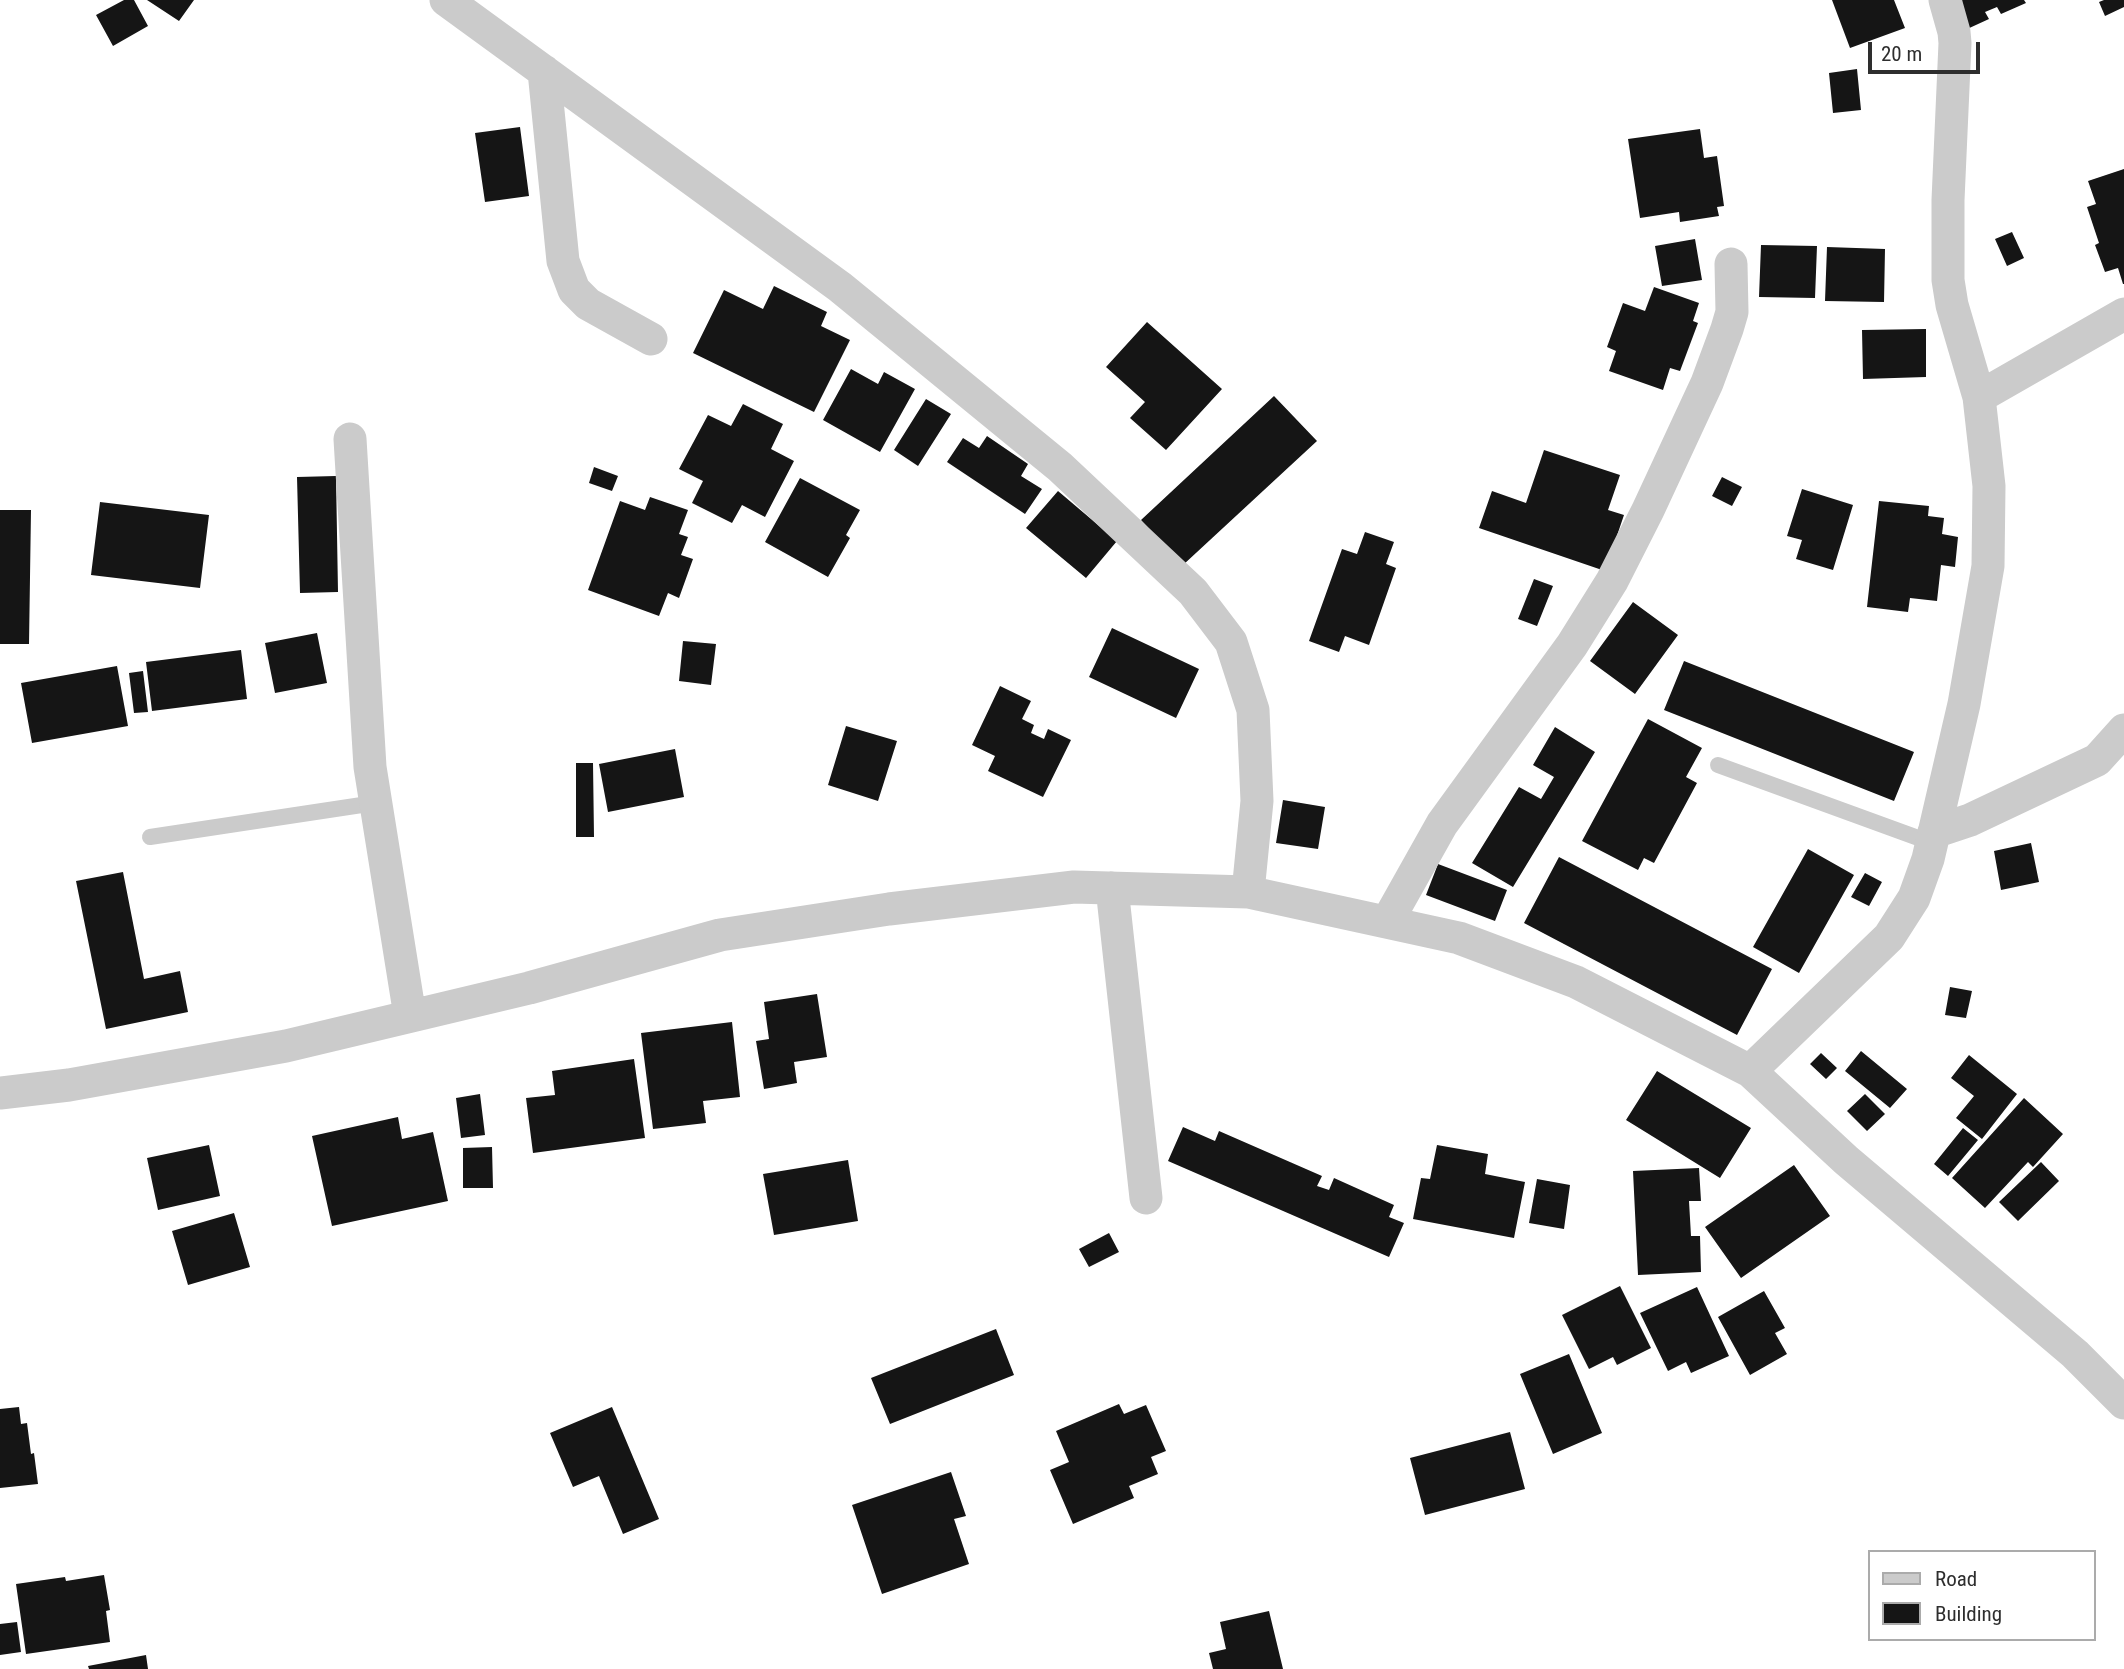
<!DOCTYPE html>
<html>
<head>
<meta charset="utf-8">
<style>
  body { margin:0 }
  #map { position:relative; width:2124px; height:1669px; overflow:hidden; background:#fff; font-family:"Roboto Condensed",sans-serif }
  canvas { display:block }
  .legend { position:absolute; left:1868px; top:1550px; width:228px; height:91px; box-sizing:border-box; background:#fff; border:2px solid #ababab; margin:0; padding:9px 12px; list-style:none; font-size:21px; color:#2e2e2e }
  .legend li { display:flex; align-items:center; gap:14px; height:35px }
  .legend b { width:35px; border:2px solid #ababab }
  .scale { position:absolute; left:1868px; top:42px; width:112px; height:32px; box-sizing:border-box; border:4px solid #2e2e2e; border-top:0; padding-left:9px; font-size:21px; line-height:24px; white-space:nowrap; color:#2e2e2e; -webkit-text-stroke:5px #fff; paint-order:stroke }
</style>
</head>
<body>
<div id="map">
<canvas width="2124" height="1669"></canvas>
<ul class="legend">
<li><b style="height:9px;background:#cbcbcb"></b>Road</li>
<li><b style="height:19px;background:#151515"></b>Building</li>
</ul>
<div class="scale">20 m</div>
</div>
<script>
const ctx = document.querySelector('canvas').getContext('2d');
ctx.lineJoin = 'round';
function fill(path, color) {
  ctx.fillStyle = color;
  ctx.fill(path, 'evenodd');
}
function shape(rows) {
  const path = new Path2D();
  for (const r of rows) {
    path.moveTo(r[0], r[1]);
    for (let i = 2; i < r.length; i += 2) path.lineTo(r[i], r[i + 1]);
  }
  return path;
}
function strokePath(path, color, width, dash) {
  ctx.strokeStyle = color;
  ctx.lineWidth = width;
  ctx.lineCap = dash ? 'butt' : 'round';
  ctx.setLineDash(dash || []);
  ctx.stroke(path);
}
const building = shape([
  [124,0,134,0,148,26,113,46,96,15],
  [147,0,194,0,179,21],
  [1832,0,1894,0,1905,28,1850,48],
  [1951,0,2024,0,2026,3,2001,14,1997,7,1985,12,1989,19,1965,30],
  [2104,0,2124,0,2124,7,2105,16,2099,2],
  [1857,69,1861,110,1833,113,1829,73],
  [520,127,529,196,485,202,475,133],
  [1700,129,1704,158,1717,156,1724,206,1717,207,1719,216,1680,222,1679,212,1640,218,1628,139],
  [2124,169,2124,284,2123,284,2118,268,2105,272,2095,245,2099,243,2087,207,2096,204,2088,181],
  [2012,232,2024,258,2007,266,1995,239],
  [1695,239,1702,280,1662,286,1655,246],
  [1761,245,1817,246,1815,298,1759,297],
  [1827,247,1885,249,1884,302,1825,301],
  [774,286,827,312,821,326,850,340,814,412,693,353,724,290,763,309],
  [1654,287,1699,303,1693,321,1698,323,1680,371,1670,368,1663,390,1609,371,1616,351,1607,347,1623,303,1645,311],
  [1147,322,1222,389,1166,450,1130,418,1145,402,1106,367],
  [1926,329,1926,377,1863,379,1862,330],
  [851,369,878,384,884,372,915,389,880,452,823,420],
  [1274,396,1317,441,1183,565,1141,520],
  [926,399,951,414,918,466,894,450],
  [743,404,783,424,771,449,794,461,765,517,742,505,732,523,692,503,703,481,679,469,708,415,731,426],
  [987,436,1028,464,1021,476,1042,489,1025,514,947,462,963,438,979,448],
  [1544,450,1620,475,1608,510,1624,515,1605,571,1479,528,1492,491,1526,503],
  [594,467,618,476,612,491,589,483],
  [336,476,338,592,300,593,297,477],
  [1722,477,1742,487,1732,506,1712,496],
  [800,478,860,510,846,535,850,538,828,577,765,542],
  [1802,489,1853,505,1833,570,1796,559,1802,540,1787,536],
  [1058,491,1117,541,1086,578,1026,528],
  [650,497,688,510,679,534,688,537,681,555,693,559,679,598,668,593,659,616,588,590,620,501,645,510],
  [1879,501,1929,506,1928,516,1944,518,1942,534,1958,537,1955,567,1941,565,1937,601,1910,598,1908,612,1867,607],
  [100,502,209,515,200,588,91,575],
  [0,510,31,510,29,644,0,644],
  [1365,532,1394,542,1386,564,1396,568,1369,645,1345,636,1339,652,1309,641,1342,549,1357,554],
  [1534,579,1553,586,1537,626,1518,619],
  [1633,602,1678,635,1635,694,1590,661],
  [1112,628,1199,669,1176,718,1089,677],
  [317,633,327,683,275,693,265,643],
  [683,641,716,644,711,685,679,681],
  [241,650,247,699,152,711,146,662],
  [1684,661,1914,752,1894,801,1664,710],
  [117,666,128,726,32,743,21,683],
  [143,671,148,712,134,713,129,673],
  [1000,686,1031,701,1022,719,1034,725,1031,733,1044,739,1048,729,1071,740,1043,797,988,771,995,756,972,745],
  [1648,719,1702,748,1686,777,1697,783,1654,863,1644,858,1638,870,1582,841],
  [846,726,897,741,878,801,828,785],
  [1555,727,1595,752,1513,887,1472,863,1519,787,1541,799,1554,777,1533,765],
  [675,749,684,797,608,812,599,764],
  [576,763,593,763,594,837,576,837],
  [1283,800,1325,807,1318,849,1276,843],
  [2031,843,2039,882,2001,890,1994,851],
  [1808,849,1854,875,1799,973,1753,947],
  [1559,857,1772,969,1737,1035,1524,923],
  [1438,864,1507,890,1495,921,1426,895],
  [123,872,144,979,180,971,188,1012,106,1029,76,881],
  [1865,873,1882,882,1869,906,1851,897],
  [1950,987,1972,991,1966,1018,1945,1015],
  [817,994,827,1057,794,1062,797,1083,764,1089,756,1041,769,1039,764,1002],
  [732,1022,740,1097,703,1101,706,1123,653,1129,641,1033],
  [1861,1051,1907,1089,1890,1108,1845,1071],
  [1821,1053,1837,1068,1826,1079,1810,1064],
  [1969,1055,2017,1094,1982,1139,1956,1118,1974,1096,1951,1078],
  [634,1059,645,1138,533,1153,526,1098,555,1095,552,1071],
  [1657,1071,1751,1128,1720,1178,1626,1120],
  [480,1094,485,1135,461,1138,456,1098],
  [1865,1094,1885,1114,1867,1131,1847,1111],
  [2024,1098,2063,1134,2033,1167,2028,1162,1985,1208,1952,1178],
  [398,1117,402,1139,433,1132,448,1201,332,1226,312,1136],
  [1183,1127,1215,1141,1219,1131,1322,1176,1317,1186,1329,1190,1334,1178,1394,1205,1389,1217,1404,1223,1389,1257,1168,1161],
  [1963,1128,1978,1140,1948,1176,1934,1164],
  [209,1145,220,1196,158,1210,147,1158],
  [1437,1145,1488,1154,1485,1174,1525,1182,1514,1238,1413,1219,1421,1178,1430,1179],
  [492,1147,493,1188,463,1188,463,1148],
  [848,1160,858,1221,774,1235,763,1174],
  [2041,1162,2059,1181,2018,1221,1999,1202],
  [1794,1165,1830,1216,1741,1278,1705,1227],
  [1699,1168,1701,1201,1689,1201,1691,1236,1700,1236,1701,1272,1638,1275,1633,1171],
  [1537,1179,1570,1185,1564,1229,1529,1223],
  [234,1213,250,1267,188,1285,172,1231],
  [1109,1233,1119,1252,1089,1267,1079,1249],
  [1620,1286,1651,1348,1617,1365,1613,1357,1589,1369,1562,1315],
  [1697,1287,1729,1356,1691,1373,1686,1362,1668,1371,1640,1313],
  [1764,1291,1785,1328,1775,1333,1787,1354,1750,1375,1718,1317],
  [996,1329,1014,1375,890,1424,871,1378],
  [1569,1354,1602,1433,1553,1454,1520,1374],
  [1119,1404,1124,1414,1146,1405,1166,1451,1151,1457,1158,1474,1129,1486,1134,1498,1073,1524,1050,1470,1069,1462,1056,1431],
  [19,1407,21,1424,27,1423,31,1454,34,1453,38,1484,0,1488,0,1409],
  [612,1407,659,1519,623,1534,599,1476,573,1487,550,1433],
  [1510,1432,1525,1489,1425,1515,1410,1458],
  [951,1472,966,1516,954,1519,969,1564,882,1594,852,1505],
  [104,1575,110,1610,106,1611,110,1642,26,1654,16,1584,65,1577,66,1581],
  [1269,1611,1283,1669,1213,1669,1209,1653,1226,1649,1220,1622],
  [17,1622,21,1652,0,1655,0,1624],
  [146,1655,148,1669,89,1669,88,1666]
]);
const service = shape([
  [1718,765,1932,843],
  [150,837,375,803]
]);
const minor = shape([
  [446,0,840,287,1060,467,1193,592,1231,642,1253,710,1257,801,1248,892],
  [544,71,563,261,574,290,588,304,651,339],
  [1979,397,2124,314],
  [350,439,370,767,410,1016],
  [1934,832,1970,820,2097,760,2124,730],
  [1112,888,1146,1198],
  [1387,922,1442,824,1572,645,1612,581,1648,510,1707,383,1727,329,1732,312,1731,264],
  [1750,1071,1889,937,1914,898,1928,859,1964,704,1988,566,1989,486,1979,397,1952,305,1948,280,1948,200,1955,43,1954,32,1945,0],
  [0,1093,69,1085,286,1046,529,988,720,935,889,909,1074,887,1248,892,1459,938,1576,982,1750,1071,1846,1160,2075,1354,2124,1403]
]);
fill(building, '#151515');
strokePath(service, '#cbcbcb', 16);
strokePath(minor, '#cbcbcb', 33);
</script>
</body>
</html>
